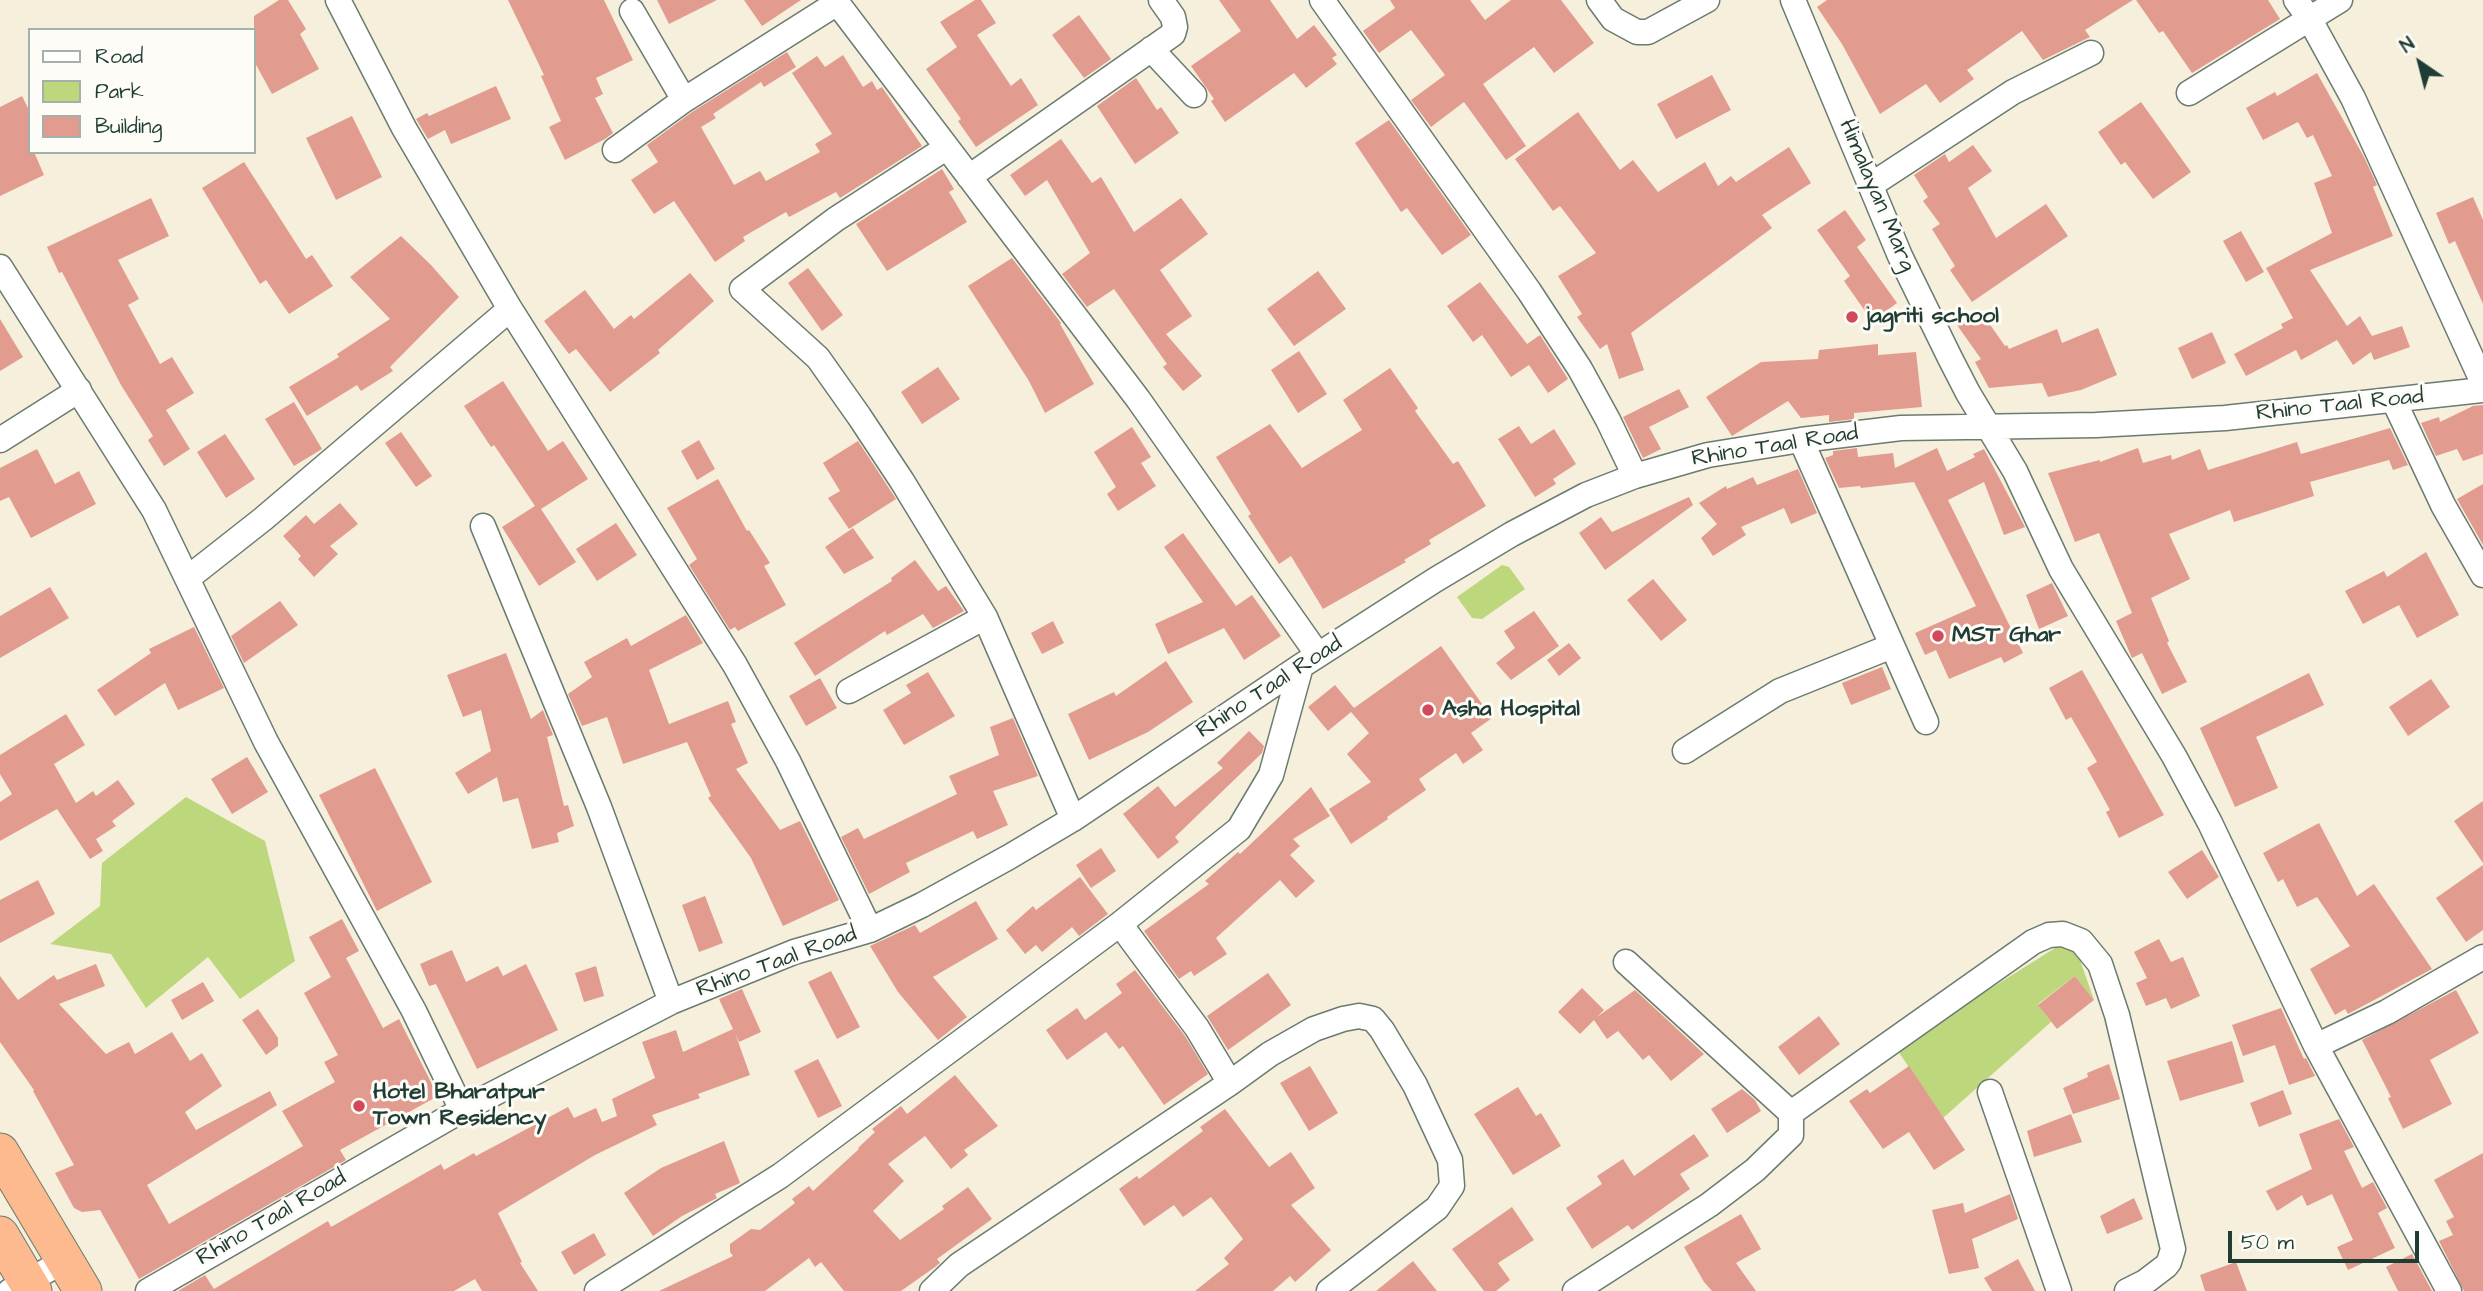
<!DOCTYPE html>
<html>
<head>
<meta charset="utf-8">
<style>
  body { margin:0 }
  #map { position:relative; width:2483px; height:1291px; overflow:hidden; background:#f6efdc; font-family:"Architects Daughter",sans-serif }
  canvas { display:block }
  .legend { position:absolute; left:28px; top:28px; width:228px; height:126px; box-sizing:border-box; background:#fdfcf7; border:2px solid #a4b0a9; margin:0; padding:9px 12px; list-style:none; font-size:21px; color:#1f3d34 }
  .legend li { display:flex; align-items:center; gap:14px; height:35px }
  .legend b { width:35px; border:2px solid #a4b0a9 }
  .north { position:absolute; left:2385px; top:28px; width:70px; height:70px; -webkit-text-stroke:5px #fdfcf7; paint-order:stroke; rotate:325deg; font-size:19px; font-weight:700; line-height:28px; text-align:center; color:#1f3d34 }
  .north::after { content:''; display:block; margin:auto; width:24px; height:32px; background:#1f3d34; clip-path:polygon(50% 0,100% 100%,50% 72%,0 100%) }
  .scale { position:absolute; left:2228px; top:1231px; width:191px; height:32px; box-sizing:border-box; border:4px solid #1f3d34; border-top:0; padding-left:9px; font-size:21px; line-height:24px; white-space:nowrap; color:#1f3d34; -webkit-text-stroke:5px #fdfcf7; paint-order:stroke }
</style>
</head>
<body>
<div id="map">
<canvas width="2483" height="1291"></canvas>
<ul class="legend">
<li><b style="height:9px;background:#fff"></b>Road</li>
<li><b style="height:19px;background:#bdd77c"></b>Park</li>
<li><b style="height:19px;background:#e29b8f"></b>Building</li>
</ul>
<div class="north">N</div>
<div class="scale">50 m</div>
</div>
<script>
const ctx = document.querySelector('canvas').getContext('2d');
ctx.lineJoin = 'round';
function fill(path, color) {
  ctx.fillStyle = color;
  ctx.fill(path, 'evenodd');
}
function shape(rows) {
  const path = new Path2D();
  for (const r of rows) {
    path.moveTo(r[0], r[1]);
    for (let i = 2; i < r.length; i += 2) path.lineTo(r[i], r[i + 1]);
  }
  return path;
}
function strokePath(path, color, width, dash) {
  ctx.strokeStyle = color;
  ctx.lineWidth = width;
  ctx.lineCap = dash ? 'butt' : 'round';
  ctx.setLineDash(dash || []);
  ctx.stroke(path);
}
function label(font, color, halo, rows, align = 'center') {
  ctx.font = font + ' "Architects Daughter",sans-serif';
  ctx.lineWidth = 6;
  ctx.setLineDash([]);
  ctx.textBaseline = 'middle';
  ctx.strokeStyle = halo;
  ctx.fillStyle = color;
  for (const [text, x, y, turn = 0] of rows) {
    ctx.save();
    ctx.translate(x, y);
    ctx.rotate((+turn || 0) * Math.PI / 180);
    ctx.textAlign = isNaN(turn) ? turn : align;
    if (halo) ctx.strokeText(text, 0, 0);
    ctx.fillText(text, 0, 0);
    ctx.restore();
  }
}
const green = shape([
  [1502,565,1509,567,1525,589,1482,619,1472,618,1457,597],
  [186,797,265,841,295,961,240,999,208,957,146,1008,111,954,50,944,100,906,102,863],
  [2055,948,2064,948,2072,951,2080,960,2094,1000,2075,976,2038,1004,2051,1022,1943,1118,1896,1048]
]);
const building = shape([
  [279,0,288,0,306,29,300,34,319,69,272,94,254,61,254,16],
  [508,0,604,0,633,60,596,78,603,94,595,98,613,133,605,139,565,160,549,127,561,121,541,76,544,75],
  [657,0,717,0,669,24],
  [744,0,801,0,762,26],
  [975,0,981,0,996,23,977,35,1011,86,1021,78,1038,105,976,147,958,121,961,119,926,69,957,47,940,22],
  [1219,0,1270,0,1297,39,1314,25,1337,55,1332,58,1337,64,1306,88,1294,73,1225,122,1211,101,1214,99,1191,66,1241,31],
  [1390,0,1470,0,1485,20,1511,0,1561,0,1594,43,1554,73,1534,47,1483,84,1526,146,1506,160,1464,102,1431,127,1411,100,1445,75,1411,30,1379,53,1363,31,1395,8],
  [1827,0,2133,0,2085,30,2090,37,2043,60,2022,31,1967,70,1974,79,1940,103,1926,84,1880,114,1842,44,1817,7],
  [2136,0,2268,0,2280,19,2192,73,2163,31,2159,33],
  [1079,15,1111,59,1084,78,1052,35],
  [787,52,796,67,764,87,761,82,713,114,716,118,701,127,734,185,760,171,766,181,820,152,815,144,832,134,792,73,817,56,825,67,843,55,863,87,872,81,877,90,882,87,922,146,840,198,836,192,789,217,786,212,743,237,745,241,715,262,674,201,654,214,631,180,658,162,647,145,692,112],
  [2317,73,2364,157,2377,185,2373,187,2393,236,2310,270,2347,326,2360,316,2372,336,2402,326,2410,347,2374,360,2371,352,2353,365,2337,340,2301,360,2296,350,2246,376,2234,354,2283,328,2281,324,2293,318,2266,268,2332,233,2314,183,2332,176,2313,135,2307,138,2298,122,2263,140,2246,108,2275,92,2277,96],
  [1712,75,1731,110,1676,139,1657,104],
  [1136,78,1157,110,1161,107,1179,133,1135,164,1097,106],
  [496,86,511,119,451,144,445,130,428,139,416,119,427,113,429,116],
  [22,96,30,112,30,152,34,152,44,175,0,196,0,107],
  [2141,102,2191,172,2153,199,2125,162,2121,165,2098,132],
  [1578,112,1620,170,1633,160,1658,192,1705,162,1718,186,1731,176,1736,182,1789,147,1811,183,1762,215,1772,228,1631,333,1644,370,1619,379,1607,344,1600,349,1577,317,1582,314,1558,276,1596,253,1560,206,1553,211,1515,159],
  [352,116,382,177,336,200,306,138],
  [1389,120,1471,235,1442,255,1407,208,1401,212,1355,143],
  [1061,139,1092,183,1101,177,1134,232,1181,198,1208,234,1160,270,1192,316,1166,334,1202,376,1183,391,1163,367,1167,364,1114,289,1087,307,1062,274,1090,253,1047,180,1025,196,1010,175],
  [1973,145,1992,171,1968,188,1996,238,2046,204,2068,236,1972,302,1950,270,1955,266,1932,229,1940,224,1923,201,1928,197,1914,175,1945,154,1949,162],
  [244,162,306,259,312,255,333,286,289,314,266,280,260,284,202,188],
  [942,169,954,189,949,192,967,222,887,271,856,224],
  [2473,197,2483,220,2483,304,2455,241,2449,244,2436,213],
  [151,198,169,236,118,260,139,299,128,305,160,364,172,357,194,393,166,410,190,449,164,466,148,440,153,436,121,385,62,272,59,273,47,247],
  [1845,210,1866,240,1857,247,1897,303,1872,321,1844,281,1850,276,1817,230],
  [2241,231,2264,272,2246,282,2223,241],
  [401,236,431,265,459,297,390,367,393,371,361,391,357,385,307,416,289,387,339,357,337,354,390,319,350,277],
  [1012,258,1061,323,1060,324,1094,384,1045,413,1029,381,968,286],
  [808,268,843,315,822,331,788,283],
  [1318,271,1346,309,1294,346,1267,309],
  [690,273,714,301,658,350,660,353,610,392,576,349,569,354,544,321,585,290,614,329,631,315,634,319],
  [1480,282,1527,344,1540,335,1568,379,1548,393,1529,365,1511,377,1482,335,1473,342,1447,306],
  [1979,309,2005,346,2007,345,2009,349,2057,329,2062,343,2098,328,2117,375,2081,390,2048,397,2042,383,1989,388,1975,362,1981,359,1957,325],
  [0,319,23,357,0,371],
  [2212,332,2226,363,2192,379,2178,348],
  [1878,344,1878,355,1916,352,1922,407,1854,413,1854,419,1829,422,1829,415,1801,418,1788,401,1732,436,1706,397,1761,362,1818,359,1819,350],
  [1299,351,1327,394,1298,413,1271,370],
  [938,367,960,399,922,424,901,392],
  [1390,368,1418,408,1415,411,1453,464,1458,461,1486,506,1429,540,1431,544,1404,560,1406,562,1323,609,1291,556,1279,564,1248,516,1251,514,1216,457,1270,424,1302,468,1362,430,1343,400],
  [503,381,548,451,563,441,588,479,541,509,576,562,539,586,502,527,535,506,494,445,491,447,464,406],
  [1679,389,1689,407,1649,427,1661,449,1643,458,1623,417],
  [294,402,322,449,294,466,265,419],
  [2483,405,2483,454,2463,461,2457,449,2436,456,2421,423,2439,417,2440,422,2473,406],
  [1519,426,1531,444,1554,429,1576,464,1553,479,1556,484,1535,497,1498,439],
  [1132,427,1151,457,1141,463,1156,486,1118,511,1107,494,1116,487,1094,452],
  [2390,428,2408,465,2393,470,2389,460,2310,482,2314,496,2234,522,2230,510,2169,534,2190,579,2151,598,2169,641,2167,643,2187,682,2162,694,2142,653,2132,658,2116,621,2132,613,2099,533,2075,542,2048,473,2100,460,2100,462,2138,448,2143,463,2171,455,2172,460,2200,449,2208,470,2297,442,2301,454],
  [401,432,432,476,416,487,385,443],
  [225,434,255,479,226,498,197,452],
  [699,440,715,469,697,480,681,451],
  [858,441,896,499,849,529,828,498,840,491,823,463],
  [1857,448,1858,457,1893,453,1895,468,1937,448,1947,471,1975,457,1973,454,1984,449,2025,527,2004,535,1984,482,1948,500,2023,653,2004,663,2001,657,1949,679,1936,650,1925,655,1915,633,1976,606,1914,482,1861,488,1860,486,1839,488,1825,458,1833,455,1833,451],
  [37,449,55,484,79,471,96,504,31,538,9,497,0,501,0,468],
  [1798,469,1817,513,1791,524,1784,508,1741,527,1746,535,1713,556,1701,538,1717,524,1699,503,1726,486,1727,489,1753,477,1757,485],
  [718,479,747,531,749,530,770,563,764,566,786,605,738,631,735,627,730,630,689,565,697,559,667,508],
  [2483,484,2483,545,2457,499],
  [1689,497,1693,505,1605,570,1579,533,1601,517,1612,532],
  [340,503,358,524,330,546,338,554,314,577,298,559,301,556,283,536,306,515,314,524],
  [616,523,637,555,597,581,576,549],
  [853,528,874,558,844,574,825,547],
  [1183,533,1236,606,1252,595,1281,636,1244,660,1224,628,1168,654,1155,624,1203,602,1164,547],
  [2426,552,2459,615,2417,638,2399,605,2363,624,2345,591,2384,571,2387,577],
  [915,560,938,591,946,586,964,611,933,628,923,614,887,635,885,631,815,676,794,643,892,581,891,578],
  [1653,579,1687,620,1661,641,1627,600],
  [2052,583,2068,616,2039,629,2026,595],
  [50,587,69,618,0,658,0,616],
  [280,601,298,625,244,663,231,636],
  [1534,611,1559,646,1511,680,1496,663,1515,648,1504,631],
  [686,615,703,643,649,670,669,724,728,701,736,722,731,724,748,763,736,769,780,830,800,821,839,900,783,926,751,858,708,798,711,796,687,742,623,764,607,717,582,726,568,694,592,677,584,662,627,638,631,646],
  [1053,621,1064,643,1042,654,1031,633],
  [194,627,224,688,178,710,165,683,115,716,97,690,151,653,149,649],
  [1569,643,1581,658,1559,676,1547,660],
  [1441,646,1492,718,1471,733,1483,750,1463,764,1456,753,1419,779,1426,790,1387,817,1388,819,1351,844,1329,809,1371,782,1347,754,1369,733,1351,712,1328,731,1308,707,1335,685,1354,708],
  [506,653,531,719,543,710,553,735,547,737,564,806,568,805,574,826,557,833,559,842,532,849,518,798,503,802,497,777,468,794,455,773,491,751,481,710,463,717,447,675],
  [1166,661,1193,702,1148,732,1089,760,1068,714,1114,692,1116,696],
  [1882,667,1891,689,1851,705,1842,683],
  [2082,670,2164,815,2119,838,2106,812,2110,810,2087,768,2097,762,2071,717,2066,720,2049,688],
  [928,672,955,716,904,745,883,710,911,693,906,685],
  [2309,673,2324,705,2256,737,2278,788,2235,807,2200,728],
  [820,678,837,708,806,726,789,696],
  [2431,679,2450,707,2408,736,2389,707],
  [66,714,85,745,54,764,76,803,93,791,96,796,118,780,135,804,112,821,116,826,96,839,103,851,90,859,57,809,0,841,0,802,12,794,0,774,0,755],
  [1013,718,1038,776,993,791,1008,825,977,839,973,831,906,863,910,872,869,894,841,837,858,828,864,839,957,794,949,776,999,755,990,727],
  [1249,731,1264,746,1262,753,1175,837,1179,842,1158,859,1123,814,1158,786,1175,807,1223,768,1217,763],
  [247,757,268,792,232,814,211,779],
  [375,768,432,882,377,911,319,795],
  [1311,787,1330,816,1293,839,1300,846,1290,855,1315,881,1296,898,1280,880,1216,938,1227,954,1194,976,1191,971,1179,979,1144,931,1209,884,1205,881,1238,852,1240,854],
  [2483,801,2483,863,2454,821],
  [2319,823,2357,896,2374,884,2432,969,2348,1014,2345,1009,2335,1015,2310,969,2350,946,2317,897,2297,907,2283,879,2278,882,2263,853],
  [1101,848,1116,871,1091,888,1076,865],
  [2202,850,2219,877,2187,899,2168,872],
  [2483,865,2483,930,2466,942,2436,898],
  [1080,877,1108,914,1079,936,1072,927,1042,952,1036,945,1025,954,1006,930,1033,906,1036,910],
  [38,880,55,914,0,943,0,900],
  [705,896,723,943,699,952,682,905],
  [976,901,998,939,933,977,967,1017,938,1040,898,992,870,946,915,925,920,933],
  [342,919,359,951,346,958,383,1028,399,1019,438,1096,340,1150,346,1160,139,1279,100,1210,82,1212,74,1208,55,1173,74,1165,33,1091,34,1090,0,1042,0,976,18,1000,54,975,57,980,96,964,105,986,59,1004,106,1054,129,1042,135,1054,172,1032,190,1061,202,1053,222,1086,185,1112,196,1130,270,1091,277,1105,147,1185,169,1224,303,1146,282,1111,335,1082,324,1062,338,1055,304,993,331,977,309,937],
  [2159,939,2171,962,2183,957,2200,996,2171,1009,2166,998,2146,1006,2136,983,2147,978,2134,952],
  [452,950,466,982,498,966,503,976,526,964,558,1030,477,1069,436,984,429,986,420,964],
  [596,966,604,996,584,1002,575,973],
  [1135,970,1185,1036,1208,1074,1164,1105,1123,1046,1119,1049,1106,1032,1067,1060,1046,1030,1077,1008,1085,1020,1122,993,1116,984],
  [831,971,860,1027,837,1039,808,982],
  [1268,973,1291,1005,1228,1050,1207,1016],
  [2075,976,2094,1000,2057,1029,2038,1005],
  [203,982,214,1001,182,1020,171,1000],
  [1582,988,1604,1010,1597,1017,1635,990,1704,1054,1671,1081,1649,1055,1643,1060,1618,1031,1607,1039,1594,1020,1580,1034,1558,1012],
  [742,989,761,1032,739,1042,735,1033,750,1075,698,1094,700,1098,652,1115,657,1125,595,1155,498,1213,522,1262,520,1263,538,1291,482,1291,475,1279,454,1291,178,1291,205,1275,214,1289,328,1221,331,1227,441,1164,444,1170,474,1153,476,1156,568,1107,574,1118,596,1108,602,1122,617,1116,612,1099,655,1078,642,1042,676,1030,683,1052,733,1029,719,999],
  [2456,990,2479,1033,2430,1060,2452,1104,2403,1129,2388,1098,2391,1097,2362,1040],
  [2281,1008,2304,1059,2306,1058,2315,1076,2289,1085,2275,1045,2243,1056,2232,1025],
  [258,1009,278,1038,278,1046,266,1055,242,1020],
  [1819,1016,1840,1044,1799,1075,1778,1047],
  [2232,1041,2244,1082,2180,1101,2167,1061],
  [818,1059,842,1106,818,1118,794,1071],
  [2109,1064,2120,1099,2073,1114,2063,1088,2088,1077,2087,1073],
  [1310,1066,1338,1113,1309,1131,1280,1083],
  [1909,1066,1965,1150,1934,1170,1909,1132,1883,1149,1849,1101,1867,1089,1870,1093],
  [955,1075,998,1126,964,1150,968,1155,951,1169,925,1136,888,1164,904,1181,873,1211,900,1240,944,1209,942,1206,968,1187,992,1219,937,1259,940,1263,935,1267,901,1291,844,1291,821,1262,815,1267,809,1258,765,1291,659,1291,733,1256,730,1252,730,1244,751,1229,760,1230,795,1203,792,1199,809,1186,813,1191,859,1149,858,1148,875,1132,872,1129,901,1106,907,1114],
  [1518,1087,1536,1116,1541,1113,1561,1146,1513,1175,1474,1114],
  [1742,1089,1755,1100,1761,1111,1727,1133,1711,1109],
  [2283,1090,2292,1114,2259,1127,2250,1103],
  [1225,1109,1269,1167,1291,1152,1315,1188,1291,1205,1331,1250,1295,1282,1290,1276,1273,1291,1195,1291,1229,1264,1224,1258,1243,1239,1211,1197,1183,1217,1174,1205,1144,1226,1119,1189,1137,1176,1139,1179,1203,1131,1200,1127],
  [2071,1114,2082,1142,2034,1157,2027,1131],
  [2339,1119,2354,1147,2344,1151,2362,1188,2373,1182,2387,1208,2378,1213,2395,1248,2348,1270,2337,1247,2353,1240,2332,1194,2307,1206,2302,1195,2277,1211,2266,1191,2312,1169,2299,1134],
  [1694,1134,1709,1156,1680,1174,1690,1189,1632,1230,1628,1225,1592,1249,1566,1208,1602,1184,1597,1176,1623,1159,1634,1176],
  [724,1141,740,1183,715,1194,717,1198,682,1216,653,1236,624,1193,661,1168],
  [2483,1153,2483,1291,2464,1291,2439,1241,2453,1235,2446,1221,2454,1217,2434,1180],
  [2010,1194,2018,1219,1972,1239,1979,1268,1949,1274,1932,1210,1963,1203,1965,1213],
  [2134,1198,2143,1219,2107,1234,2100,1216],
  [1512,1207,1534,1240,1498,1263,1510,1280,1496,1291,1484,1291,1452,1249],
  [1741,1214,1761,1249,1736,1263,1756,1291,1712,1291,1704,1282,1684,1247],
  [594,1233,606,1255,574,1275,561,1252],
  [2412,1254,2432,1291,2398,1291,2386,1267],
  [2018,1259,2035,1291,1992,1291,1984,1278],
  [1413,1261,1437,1291,1376,1291],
  [2236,1262,2247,1291,2205,1291,2200,1275]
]);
const minor = shape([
  [338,0,404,128,510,309,735,665,788,761,870,930],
  [835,0,1138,399,1318,655],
  [1322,0,1529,291,1580,369,1608,420,1635,476],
  [1599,0,1613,19,1637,32,1648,32,1707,0],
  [1793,0,1900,256,1950,358,1968,393,2015,471,2061,569,2174,756,2210,823,2316,1046,2449,1291],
  [2296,0,2309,18,2353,98,2483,383],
  [632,11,684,100],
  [1151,49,1194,95],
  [2189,93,2340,0],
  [946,148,836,219,742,289,818,358,859,416,902,481,985,617,1073,819],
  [615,150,684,100,837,3],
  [969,177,1173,34,1175,27,1173,17,1161,0],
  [1871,185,2013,92,2091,53],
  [0,267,154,510,266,742,414,1011,462,1110],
  [2394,401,2443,505,2483,575],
  [0,440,79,390],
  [1801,440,1926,722],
  [483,526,599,807,671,1002],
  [188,578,263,519,510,309],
  [849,691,985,617],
  [1685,751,1780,691,1892,646],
  [1120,924,1197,1028,1230,1083],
  [1626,962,1791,1113],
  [2316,1046,2387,1012,2483,957],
  [1990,1092,2059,1291],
  [10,1291,66,1260],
  [148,1291,462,1110,671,1002,794,952,870,930,922,905,1009,857,1073,819,1301,666,1435,580,1512,534,1586,495,1635,476,1708,455,1801,440,1901,428,2096,425,2225,418,2483,390],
  [597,1291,780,1176,1120,924,1239,829,1271,775,1301,666],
  [932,1291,959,1265,1230,1083,1270,1054,1314,1029,1343,1019,1359,1016,1373,1019,1382,1030,1415,1085,1450,1160,1452,1186,1437,1208,1329,1291],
  [1575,1291,1709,1205,1755,1170,1791,1135,1791,1113,2033,942,2049,935,2063,934,2081,941,2100,964,2117,1015,2173,1249,2169,1262,2166,1266,2145,1282,2127,1291]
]);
const highway = shape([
  [0,1152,83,1291],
  [0,1235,33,1291]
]);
const markers = [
  [1852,317,7,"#d1495b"],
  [1938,636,7,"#d1495b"],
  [1428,710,7,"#d1495b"],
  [359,1106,7,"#d1495b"]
];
const streetNames = [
  ["Himalayan Marg",1876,196,67],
  ["Rhino Taal Road",2340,406,-6],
  ["Rhino Taal Road",1775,447,-9],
  ["Rhino Taal Road",1270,688,-33],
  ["Rhino Taal Road",777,963,-20],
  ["Rhino Taal Road",272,1219,-30]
];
const poiNames = [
  ["jagriti school",1866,317],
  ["MST Ghar",1952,636],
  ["Asha Hospital",1442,710],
  ["Hotel Bharatpur",373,1093],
  ["Town Residency",373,1119]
];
fill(green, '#bdd77c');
fill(building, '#e29b8f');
strokePath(minor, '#6a7b6f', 27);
strokePath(highway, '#6a7b6f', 39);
strokePath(minor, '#fff', 24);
strokePath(highway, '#fcba8e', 37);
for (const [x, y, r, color] of markers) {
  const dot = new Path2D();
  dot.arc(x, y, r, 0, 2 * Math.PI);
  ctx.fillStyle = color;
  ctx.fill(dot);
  strokePath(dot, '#fdfcf7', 2.5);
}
label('23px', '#1f3d34', '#fdfcf7', streetNames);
label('bold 23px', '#1f3d34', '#fdfcf7', poiNames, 'left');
</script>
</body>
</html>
